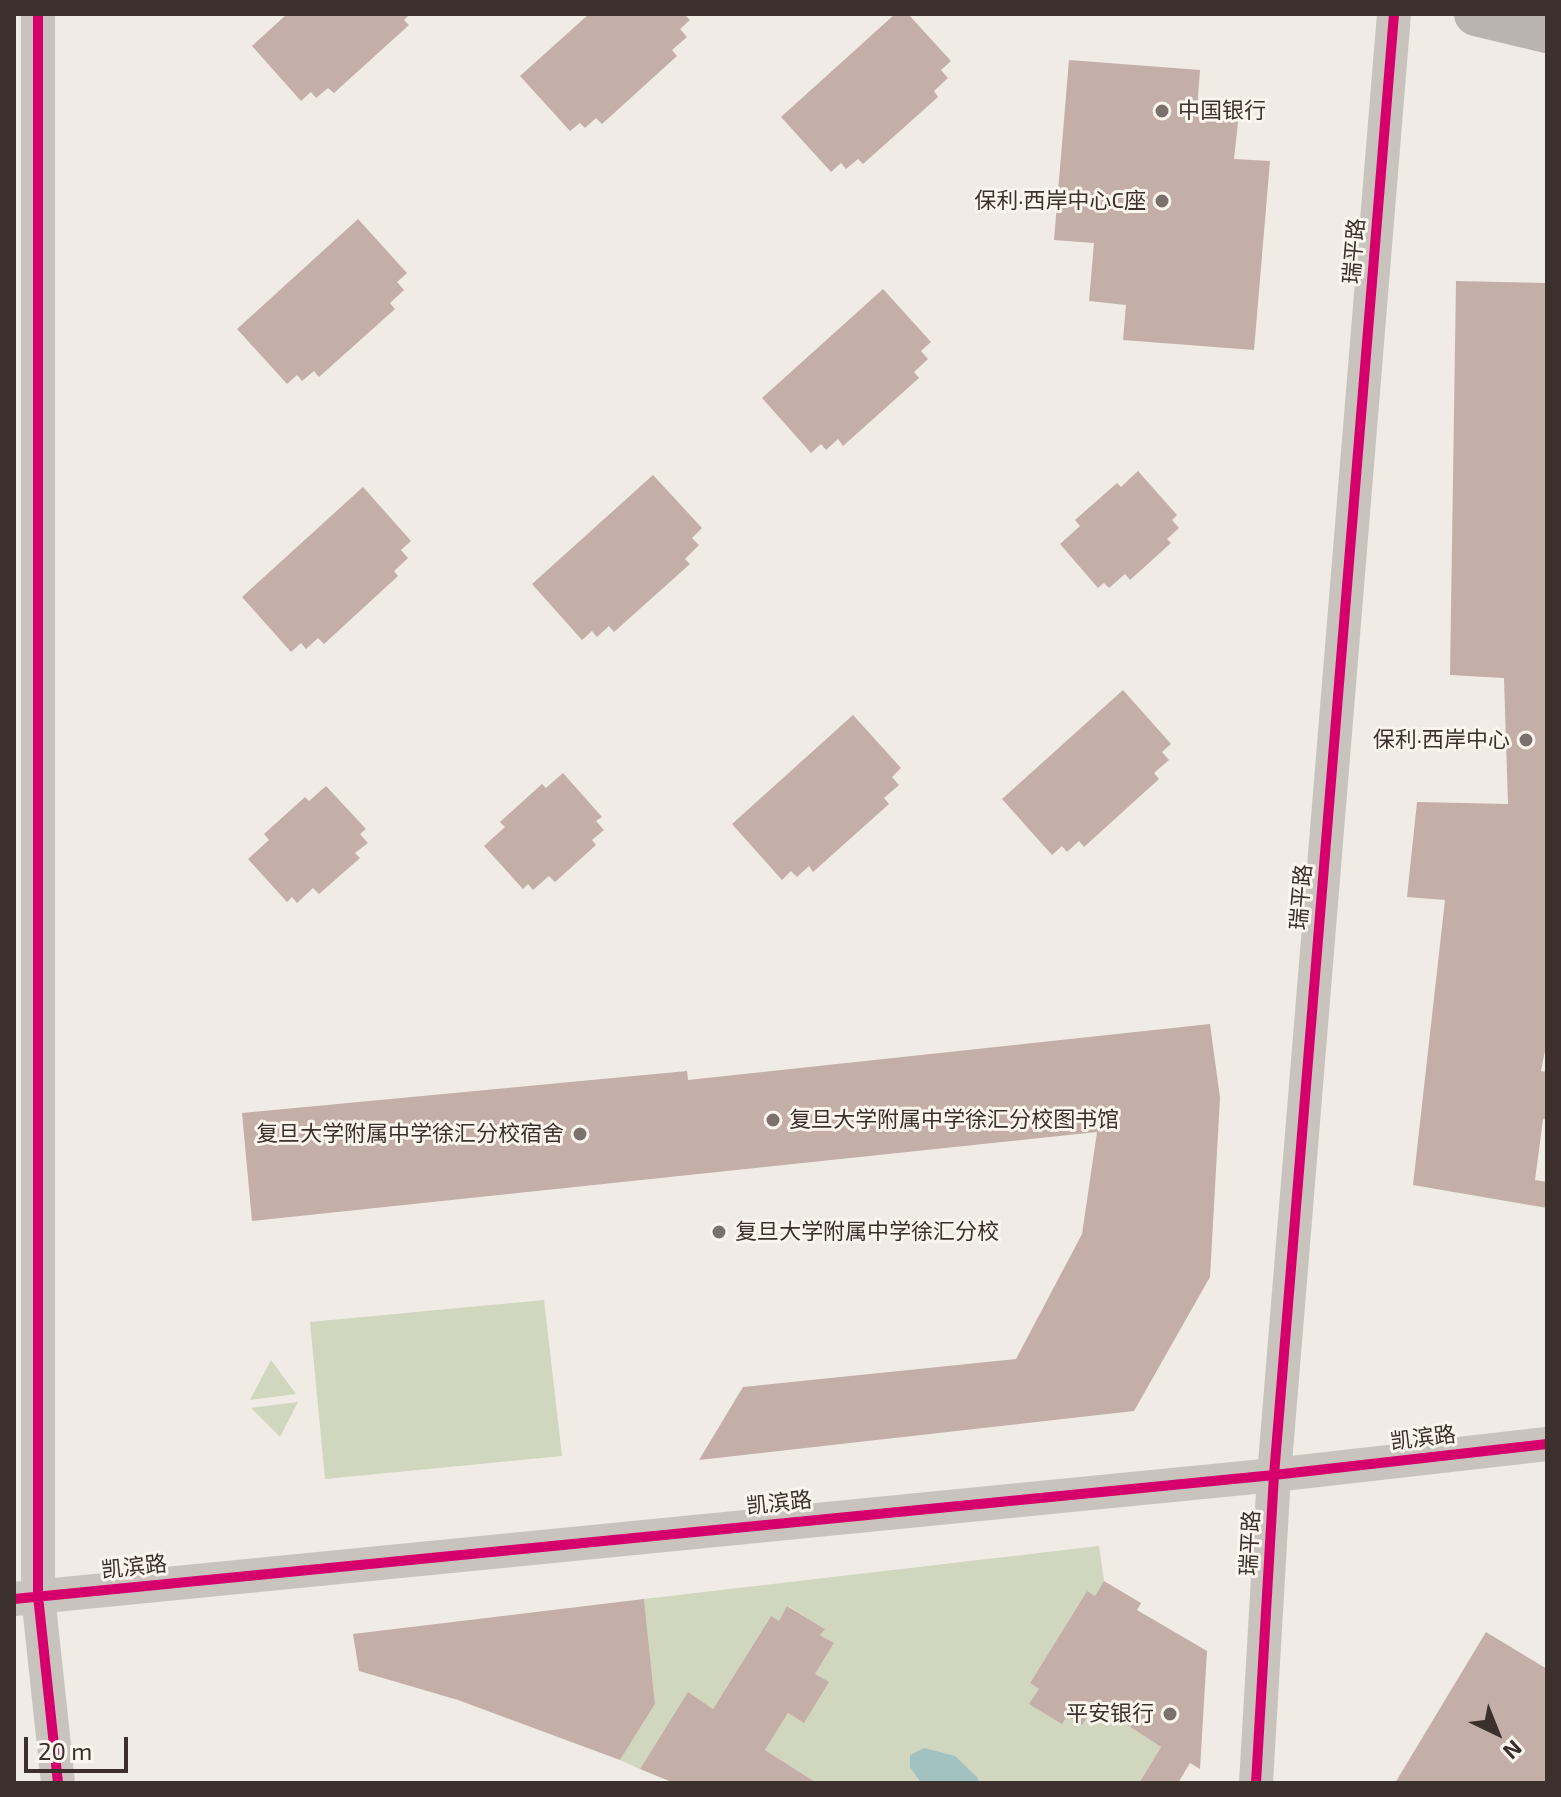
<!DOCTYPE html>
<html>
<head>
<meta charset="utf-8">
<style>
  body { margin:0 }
  #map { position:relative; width:1561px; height:1797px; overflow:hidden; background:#f0ebe5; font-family:"Exo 2",sans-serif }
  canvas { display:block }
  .frame { position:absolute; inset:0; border:16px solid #3b302b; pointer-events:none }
  .north { position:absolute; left:1457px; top:1693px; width:80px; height:80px; -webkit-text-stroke:6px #fbf5ee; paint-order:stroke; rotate:137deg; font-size:22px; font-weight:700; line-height:32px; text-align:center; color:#3b302b }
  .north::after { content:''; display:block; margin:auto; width:28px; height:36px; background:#3b302b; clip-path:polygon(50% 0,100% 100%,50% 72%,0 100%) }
  .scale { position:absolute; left:24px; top:1737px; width:104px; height:36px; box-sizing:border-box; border:4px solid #3b302b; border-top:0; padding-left:10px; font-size:24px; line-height:28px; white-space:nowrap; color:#3b302b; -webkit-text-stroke:6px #fbf5ee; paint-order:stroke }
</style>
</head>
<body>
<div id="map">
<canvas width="1561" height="1797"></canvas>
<div class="frame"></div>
<div class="north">N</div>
<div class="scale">20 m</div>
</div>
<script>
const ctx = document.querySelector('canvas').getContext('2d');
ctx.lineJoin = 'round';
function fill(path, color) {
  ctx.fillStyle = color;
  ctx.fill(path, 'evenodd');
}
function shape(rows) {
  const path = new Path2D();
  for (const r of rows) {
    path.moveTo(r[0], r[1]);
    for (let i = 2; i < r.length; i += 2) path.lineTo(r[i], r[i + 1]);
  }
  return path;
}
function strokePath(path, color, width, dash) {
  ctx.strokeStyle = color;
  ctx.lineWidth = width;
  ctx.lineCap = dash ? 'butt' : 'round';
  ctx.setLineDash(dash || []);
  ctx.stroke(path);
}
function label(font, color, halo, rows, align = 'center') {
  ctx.font = font + ' "Exo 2","Noto Sans SC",sans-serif';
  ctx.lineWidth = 6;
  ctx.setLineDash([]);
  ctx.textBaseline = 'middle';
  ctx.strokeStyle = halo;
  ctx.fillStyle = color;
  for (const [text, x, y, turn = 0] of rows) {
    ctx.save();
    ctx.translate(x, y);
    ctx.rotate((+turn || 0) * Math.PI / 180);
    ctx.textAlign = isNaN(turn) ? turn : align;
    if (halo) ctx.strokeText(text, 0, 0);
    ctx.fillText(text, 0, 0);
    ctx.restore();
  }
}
const green = shape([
  [544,1300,562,1456,325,1479,310,1322],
  [271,1360,296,1394,250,1400],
  [298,1402,280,1437,251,1408],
  [1099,1546,1104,1581,1095,1596,1087,1591,1030,1683,1039,1689,1030,1704,1067,1716,1095,1704,1161,1747,1139,1783,817,1783,765,1750,788,1713,803,1722,815,1674,834,1643,820,1635,824,1628,788,1606,779,1621,770,1617,713,1709,688,1693,640,1769,620,1760,655,1704,644,1599]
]);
const water = shape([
  [924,1748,955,1756,977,1777,980,1783,921,1783,910,1767,910,1755]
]);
const building = shape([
  [287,14,410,14,404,20,409,25,334,93,328,88,316,98,311,92,301,101,252,46],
  [589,14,684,14,690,20,680,29,687,37,672,50,677,56,602,124,596,118,585,128,580,123,570,131,520,76],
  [895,14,908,14,951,61,941,70,948,78,934,91,938,97,863,164,858,159,846,169,841,163,831,172,781,117],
  [1069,60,1200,70,1197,110,1239,113,1234,159,1270,161,1254,350,1123,340,1126,305,1089,301,1094,243,1054,240],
  [358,219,407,273,397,282,404,290,390,303,395,309,319,377,314,371,302,381,297,375,287,384,237,329],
  [1456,281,1547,283,1547,1041,1541,1071,1547,1072,1547,1120,1543,1119,1535,1180,1547,1182,1547,1208,1413,1185,1445,900,1407,897,1417,802,1508,804,1504,678,1450,675],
  [883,289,931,342,921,351,928,359,914,372,919,378,843,446,838,439,826,450,821,444,811,453,762,398],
  [1138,471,1177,515,1172,520,1179,528,1167,539,1171,543,1130,580,1125,574,1109,588,1104,583,1098,588,1060,544,1080,526,1075,520,1117,483,1121,487],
  [653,475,702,528,692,538,699,545,685,559,690,564,614,632,609,626,597,637,592,631,582,640,532,584],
  [363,487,411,541,401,550,408,558,394,571,398,576,324,644,318,638,306,649,301,643,291,652,242,597],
  [1123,690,1171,744,1162,752,1169,760,1154,773,1159,779,1084,847,1079,841,1067,852,1062,846,1052,855,1002,799],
  [853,715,901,768,892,777,899,785,884,798,889,804,813,872,809,866,797,877,791,871,782,880,732,824],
  [563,773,602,817,596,821,604,830,592,840,596,845,555,882,549,876,533,890,528,884,523,889,484,846,505,827,500,822,542,784,546,788],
  [326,786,366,829,360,834,368,843,355,853,360,858,319,894,313,888,297,903,292,897,287,902,248,859,269,840,264,834,305,797,309,801],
  [1210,1024,1220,1098,1210,1277,1134,1411,699,1460,743,1387,1016,1359,1082,1234,1097,1132,252,1221,242,1113,687,1071,688,1080],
  [1104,1581,1141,1603,1137,1610,1207,1651,1200,1769,1190,1763,1178,1783,1139,1783,1161,1747,1095,1704,1082,1725,1067,1716,1062,1724,1029,1704,1039,1689,1030,1683,1087,1591,1095,1596],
  [644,1599,655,1704,620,1760,458,1700,359,1671,353,1634],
  [787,1606,825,1629,820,1635,834,1643,815,1674,829,1682,804,1723,788,1713,765,1750,817,1783,674,1783,640,1769,688,1692,713,1709,771,1616,779,1621],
  [1486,1632,1547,1669,1547,1783,1395,1783]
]);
const street = shape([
  [38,14,38,1596,58,1783],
  [14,1599,1274,1475,1547,1444],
  [1256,1783,1274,1475,1394,14]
]);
const secondary = shape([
  [1476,14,1547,31]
]);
const cycleway = shape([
  [38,14,38,1596,58,1783],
  [14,1599,1274,1475,1547,1444],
  [1256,1783,1274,1475,1394,14]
]);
const markers = [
  [1162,111,8,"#7a716c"],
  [1162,201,8,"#7a716c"],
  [1526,740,8,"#7a716c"],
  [773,1120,8,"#7a716c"],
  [580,1134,8,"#7a716c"],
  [719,1232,8,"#7a716c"],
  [1170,1714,8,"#7a716c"]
];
const poiNames = [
  ["中国银行",1178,111,"left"],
  ["保利·西岸中心C座",1146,201],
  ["保利·西岸中心",1510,740],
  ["复旦大学附属中学徐汇分校图书馆",789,1120,"left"],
  ["复旦大学附属中学徐汇分校宿舍",564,1134],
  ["复旦大学附属中学徐汇分校",735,1232,"left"],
  ["平安银行",1154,1714]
];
const streetNames = [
  ["瑞平路",1354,251,-85],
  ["瑞平路",1301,897,-85],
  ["凯滨路",1423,1438,-7],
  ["凯滨路",779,1503,-6],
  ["瑞平路",1250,1543,-87],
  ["凯滨路",134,1567,-6]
];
fill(green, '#d1d6bf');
fill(water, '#a1c2c1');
fill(building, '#c3afa7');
strokePath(street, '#c9c3be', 34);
strokePath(secondary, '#bab3ae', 44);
strokePath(cycleway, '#d6006c', 10);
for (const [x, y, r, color] of markers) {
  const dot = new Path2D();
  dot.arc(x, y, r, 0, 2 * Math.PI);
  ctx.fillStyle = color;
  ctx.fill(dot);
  strokePath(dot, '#fbf5ee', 3);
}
label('22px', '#3b302b', '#fbf5ee', poiNames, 'right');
label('22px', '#3b302b', '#fbf5ee', streetNames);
</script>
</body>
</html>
